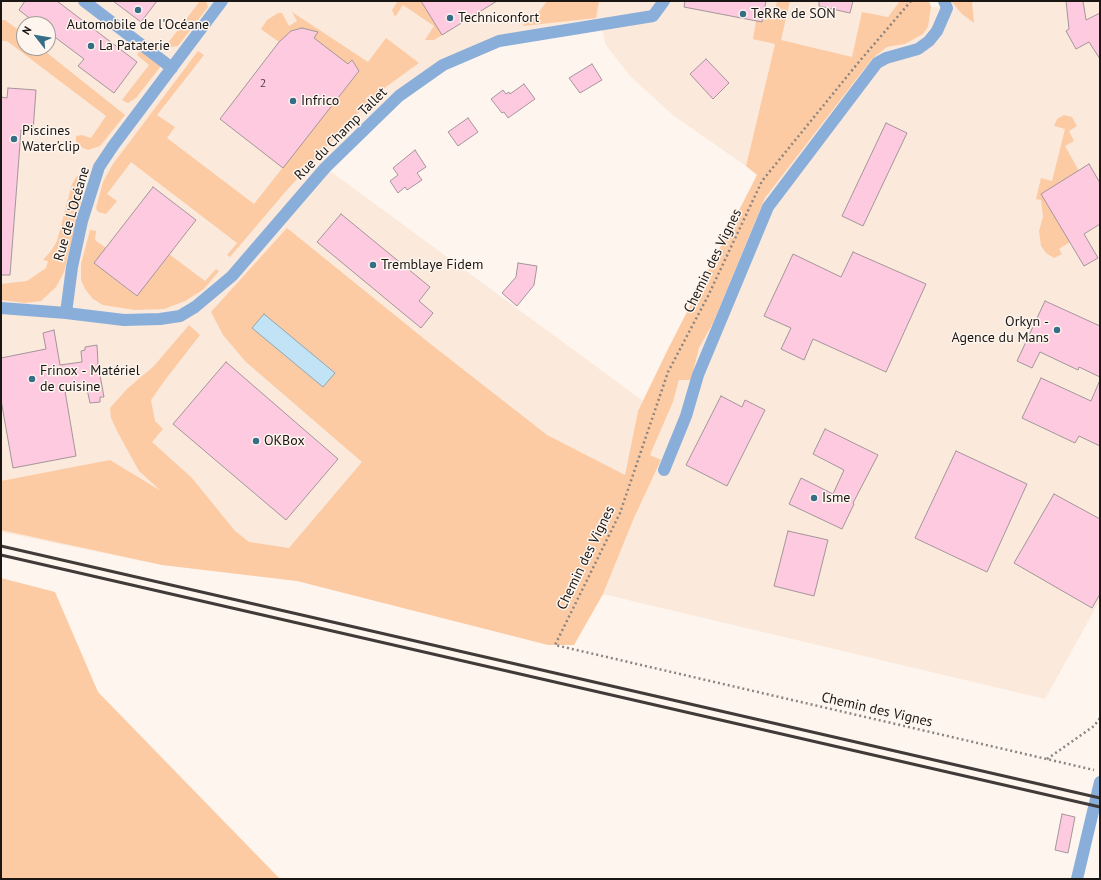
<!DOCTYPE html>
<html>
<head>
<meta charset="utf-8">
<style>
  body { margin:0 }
  #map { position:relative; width:1101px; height:880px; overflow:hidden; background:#fef5ee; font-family:"PT Sans",sans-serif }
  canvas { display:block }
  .frame { position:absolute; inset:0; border:2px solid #1a1613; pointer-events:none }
  .north { position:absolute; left:16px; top:16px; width:40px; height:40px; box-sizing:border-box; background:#fef5ee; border:1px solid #a39c96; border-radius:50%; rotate:301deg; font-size:11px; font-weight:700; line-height:16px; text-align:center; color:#1a1613 }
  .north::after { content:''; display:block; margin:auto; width:14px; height:18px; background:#366e88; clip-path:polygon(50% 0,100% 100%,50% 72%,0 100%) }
</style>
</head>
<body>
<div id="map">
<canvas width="1101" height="880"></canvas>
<div class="frame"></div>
<div class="north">N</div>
</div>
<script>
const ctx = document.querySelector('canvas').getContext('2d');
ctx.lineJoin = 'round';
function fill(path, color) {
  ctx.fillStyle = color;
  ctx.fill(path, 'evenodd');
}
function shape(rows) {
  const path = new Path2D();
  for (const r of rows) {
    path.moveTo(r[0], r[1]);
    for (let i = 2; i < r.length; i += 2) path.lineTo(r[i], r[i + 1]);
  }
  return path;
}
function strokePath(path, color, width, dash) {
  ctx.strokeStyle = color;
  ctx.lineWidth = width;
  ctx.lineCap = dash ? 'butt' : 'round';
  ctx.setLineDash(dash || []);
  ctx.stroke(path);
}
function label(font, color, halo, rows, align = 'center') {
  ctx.font = font + ' "PT Sans",sans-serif';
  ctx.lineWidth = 3;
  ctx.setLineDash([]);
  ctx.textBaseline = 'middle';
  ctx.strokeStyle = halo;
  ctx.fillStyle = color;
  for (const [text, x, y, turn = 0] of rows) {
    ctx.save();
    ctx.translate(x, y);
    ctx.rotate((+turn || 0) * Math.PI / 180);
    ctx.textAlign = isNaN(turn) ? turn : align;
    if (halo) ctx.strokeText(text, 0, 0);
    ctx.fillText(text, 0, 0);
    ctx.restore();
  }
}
const built = shape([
  [1,1,901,1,853,62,775,44,746,166,674,116,630,76,606,45,601,25,499,42,443,65,326,168,643,401,638,411,625,475,297,581,162,565,1,532],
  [24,24,48,24,48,48,24,48],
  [944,1,1100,1,1100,600,1045,699,603,594,634,518,661,461,650,455,673,402,679,380,691,380,699,348,713,323,765,198,872,59,887,47,905,44,923,34,928,27,931,7,947,8]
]);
const green = shape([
  [200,1,206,1,208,7,178,46,164,48],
  [398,1,421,1,442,35,434,40,425,40,434,26,403,5,395,17,392,10],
  [547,1,599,1,596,18,523,26,526,19,538,13],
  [777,1,790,1,781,40,852,57,862,12,888,17,900,1,929,1,931,7,928,27,923,34,905,44,887,47,872,59,765,198,713,323,699,348,691,380,679,380,673,402,650,455,661,460,634,518,603,594,574,645,548,645,297,581,162,565,1,530,1,481,110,460,161,491,139,471,117,431,111,418,110,408,127,389,154,366,189,325,200,335,165,380,151,400,155,421,163,429,152,442,192,478,235,531,249,542,289,548,362,462,246,362,223,335,211,312,287,228,428,342,547,435,625,475,638,411,669,347,757,175,746,166,775,44,753,39,756,21,762,22,765,7,775,9],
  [264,315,335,373,323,387,253,328],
  [951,1,972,1,974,23,962,14],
  [292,12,368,62,386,38,419,63,383,89,351,120,286,191,230,257,227,255,237,243,131,162,107,194,117,201,106,214,98,212,96,208,103,182,113,164,198,51,204,55,157,115,175,127,167,138,254,204,359,71,352,60,348,64,314,38,317,33,302,28,291,31,279,42,261,29,267,20,278,13,282,13,289,26,297,21],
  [1,20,5,20,24,34,24,48,41,48,125,115,100,146,88,150,83,148,76,142,76,136,82,135,91,138,106,116,7,41,1,41],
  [143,46,164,62,136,98,128,103,122,100,149,65,137,55],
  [1064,115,1072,117,1077,126,1069,131,1074,141,1065,146,1079,171,1041,194,1070,242,1059,249,1062,254,1054,258,1046,253,1041,246,1039,231,1043,217,1041,200,1036,199,1041,178,1052,181,1065,129,1054,126,1057,119],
  [77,176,82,179,83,192,64,272,56,287,41,301,25,303,1,300,1,284,27,281,46,268,48,261,43,260,51,251,57,241,72,184],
  [90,230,96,231,95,240,106,248,94,263,136,296,169,254,205,281,216,269,219,271,204,289,185,301,164,309,135,310,103,305,93,299,85,289,81,280,81,264],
  [1,578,55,592,98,692,280,879,1,879]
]);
const water = shape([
  [264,314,335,373,323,387,252,328,264,314]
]);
const building = shape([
  [25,1,57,1,137,62,114,93,78,66,84,59,48,32,48,24,37,24,19,10,25,1],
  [113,1,157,1,141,22,113,1],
  [421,1,497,1,442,35,421,1],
  [685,1,766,1,762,22,684,7,685,1],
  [819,1,853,1,850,13,819,6,819,1],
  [1066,1,1083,1,1086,20,1100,13,1100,59,1089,42,1076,49,1066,31,1069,29,1066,1],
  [302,28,318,32,314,38,348,64,352,60,359,71,283,168,220,119,279,42,291,31,302,28],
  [706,59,729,83,713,99,690,74,706,59],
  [592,64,602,80,580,93,569,78,592,64],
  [524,84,535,99,508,118,504,112,502,113,491,99,503,90,506,94,509,92,510,94,524,84],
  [8,88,36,90,33,131,21,130,10,275,1,275,1,97,7,98,8,88],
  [468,118,478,132,458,146,448,132,468,118],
  [886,123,907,133,863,226,842,216,886,123],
  [415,150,426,167,417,173,422,180,407,190,405,187,398,193,390,181,398,175,393,168,415,150],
  [1089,164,1100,183,1100,224,1084,234,1098,258,1084,266,1041,194,1089,164],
  [153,187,196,220,137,296,94,263,153,187],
  [341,214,430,287,419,301,433,313,421,328,317,242,341,214],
  [853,252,926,284,886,372,813,339,804,360,781,349,791,328,764,316,793,254,841,277,853,252],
  [518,263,537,266,534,285,517,306,502,293,516,277,518,263],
  [1045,301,1100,326,1100,377,1079,367,1078,370,1040,352,1032,368,1017,361,1045,301],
  [54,330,60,365,82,362,81,351,85,350,85,347,97,345,98,364,104,397,100,397,100,402,90,403,87,389,65,391,76,456,13,468,1,400,1,358,46,349,43,333,54,330],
  [226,362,338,459,286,520,173,424,226,362],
  [1041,378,1091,401,1100,380,1100,446,1079,436,1075,443,1022,418,1041,378],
  [721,396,742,407,745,400,765,410,727,486,686,465,721,396],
  [825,429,878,455,853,503,854,504,842,529,789,504,801,478,833,494,844,470,813,454,825,429],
  [956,451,1027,484,987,572,915,538,956,451],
  [1054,494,1100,519,1100,594,1092,608,1014,563,1054,494],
  [788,531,828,540,814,596,774,586,788,531],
  [1062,814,1075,817,1068,853,1055,850,1062,814]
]);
const path = shape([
  [911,1,858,63,762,181,708,296,668,372,620,513,555,645,1094,770],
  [1047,759,1094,726,1100,718]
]);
const minor = shape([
  [84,1,172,68],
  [1,308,66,313,72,267,82,221,99,167,113,146,222,1],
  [66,313,124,320,160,319,180,316,195,307,232,276,325,168,399,96,443,65,499,41,653,16,664,1],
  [664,470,686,416,698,375,768,207,877,63,886,58,918,49,929,41,937,31,947,8,944,1],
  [1077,879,1100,782]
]);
const rail = shape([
  [1,546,1100,798],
  [1,555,1100,807]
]);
const markers = [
  [138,10,4,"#366e88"],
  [743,14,4,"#366e88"],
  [450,18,4,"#366e88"],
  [91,46,4,"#366e88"],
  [293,101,4,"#366e88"],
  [14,139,4,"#366e88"],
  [373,265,4,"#366e88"],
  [1057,330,4,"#366e88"],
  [32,379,4,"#366e88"],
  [256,441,4,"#366e88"],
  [814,498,4,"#366e88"]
];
const numberNames = [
  ["2",263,84]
];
const poiNames = [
  ["TeRRe de SON",751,14],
  ["Techniconfort",458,18],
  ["Automobile de l'Océane",138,25,"center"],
  ["La Pataterie",99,46],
  ["Infrico",301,101],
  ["Piscines",22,131],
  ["Water'clip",22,147],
  ["Tremblaye Fidem",381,265],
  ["Orkyn -",1049,322,"right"],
  ["Agence du Mans",1049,338,"right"],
  ["Frinox - Matériel",40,371],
  ["de cuisine",40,387],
  ["OKBox",264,441],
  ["Isme",822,498]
];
const streetNames = [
  ["Rue du Champ Tallet",341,134,-45],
  ["Rue de L'Océane",72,214,-74],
  ["Chemin des Vignes",713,261,-64],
  ["Chemin des Vignes",586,558,-64],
  ["Chemin des Vignes",877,710,13]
];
fill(built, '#fbe9db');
fill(green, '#fccba4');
fill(water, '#c2e3f5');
strokePath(water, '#90a6b1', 1);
fill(building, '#fecae0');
strokePath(building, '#a3969b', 1);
strokePath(path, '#8b8480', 2.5, [2, 3]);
strokePath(minor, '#89aeda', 12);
strokePath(rail, '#403b38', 3);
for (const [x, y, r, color] of markers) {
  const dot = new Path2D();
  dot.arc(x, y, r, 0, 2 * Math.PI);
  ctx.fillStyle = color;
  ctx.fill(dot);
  strokePath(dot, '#fef5ee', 1.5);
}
label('12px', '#534346', null, numberNames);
label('14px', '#1a1613', '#fef5ee', poiNames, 'left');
label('14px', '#1a1613', '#fef5ee', streetNames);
</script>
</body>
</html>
